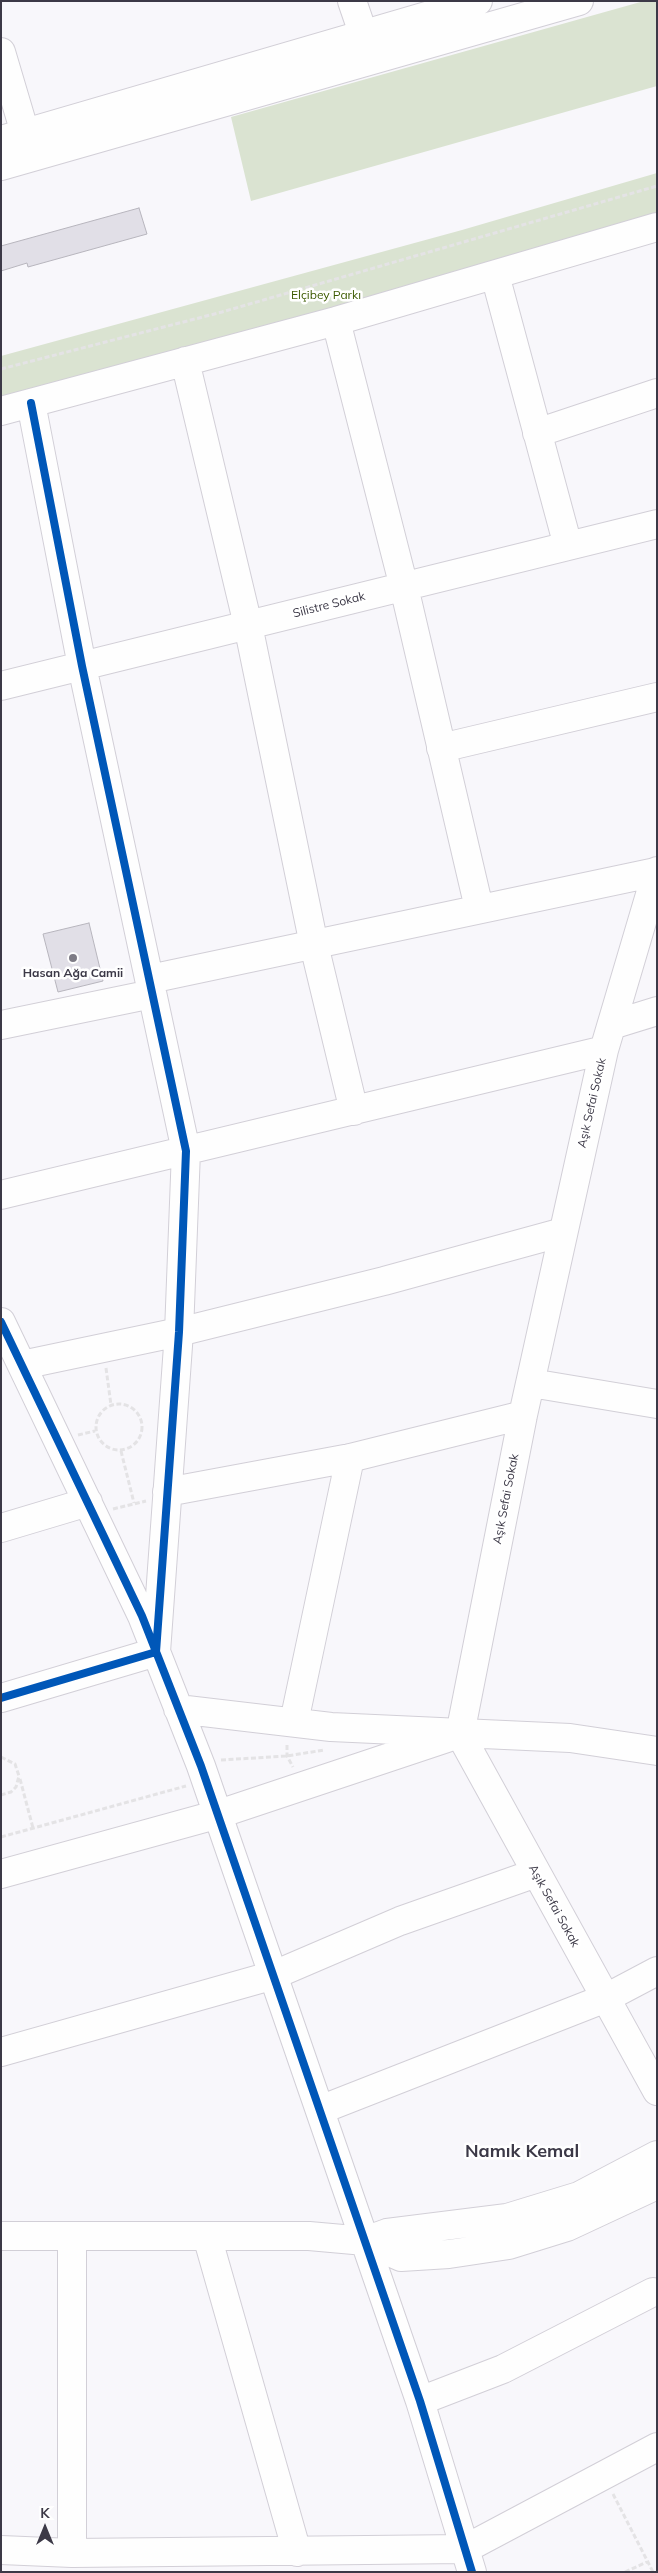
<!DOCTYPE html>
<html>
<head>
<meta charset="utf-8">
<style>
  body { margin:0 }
  #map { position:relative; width:658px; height:2573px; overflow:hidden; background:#f8f7fb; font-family:Mulish,sans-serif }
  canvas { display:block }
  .frame { position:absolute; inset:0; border:2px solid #3c3947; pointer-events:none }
  .north { position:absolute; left:20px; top:2503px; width:50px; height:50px; -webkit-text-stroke:4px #fff; paint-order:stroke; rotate:0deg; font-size:14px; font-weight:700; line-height:20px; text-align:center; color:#3c3947 }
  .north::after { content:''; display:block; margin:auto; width:18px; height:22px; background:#3c3947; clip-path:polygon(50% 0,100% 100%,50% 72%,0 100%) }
</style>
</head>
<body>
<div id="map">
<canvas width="658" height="2573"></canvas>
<div class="frame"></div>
<div class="north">K</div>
</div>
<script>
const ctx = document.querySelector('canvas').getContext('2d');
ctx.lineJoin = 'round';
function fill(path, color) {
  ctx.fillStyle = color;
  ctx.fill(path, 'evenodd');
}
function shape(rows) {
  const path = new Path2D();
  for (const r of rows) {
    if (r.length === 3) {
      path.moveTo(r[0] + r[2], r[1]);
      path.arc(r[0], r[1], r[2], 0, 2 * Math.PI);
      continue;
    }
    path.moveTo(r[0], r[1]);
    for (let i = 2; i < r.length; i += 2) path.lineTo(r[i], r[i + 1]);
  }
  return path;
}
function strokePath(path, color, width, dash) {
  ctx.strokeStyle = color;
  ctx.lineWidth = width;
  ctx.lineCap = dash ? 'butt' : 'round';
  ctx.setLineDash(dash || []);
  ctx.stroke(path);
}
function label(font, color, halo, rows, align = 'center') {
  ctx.font = font + ' Mulish,sans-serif';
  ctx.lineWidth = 5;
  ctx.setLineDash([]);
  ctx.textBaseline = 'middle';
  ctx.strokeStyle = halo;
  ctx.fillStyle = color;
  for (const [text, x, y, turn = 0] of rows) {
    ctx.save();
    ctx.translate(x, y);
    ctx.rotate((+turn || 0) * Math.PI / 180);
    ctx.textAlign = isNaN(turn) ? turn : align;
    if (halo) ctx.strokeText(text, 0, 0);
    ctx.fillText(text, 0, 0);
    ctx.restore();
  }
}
const green = shape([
  [644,1,657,1,657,86,251,201,231,117],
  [657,173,657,227,1,411,1,356,462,230]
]);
const building = shape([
  [139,208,147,234,28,267,27,263,1,271,1,246,139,208],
  [89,923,103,981,58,992,43,934,89,923]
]);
const path = shape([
  [1,369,222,312,657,186],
  [106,1368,111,1405],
  [119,1427,23],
  [78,1435,95,1431],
  [121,1451,134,1503],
  [113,1509,146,1501],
  [287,1745,287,1756,293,1767],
  [1,1757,15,1764,19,1776,16,1787,11,1792,1,1795],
  [221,1760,287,1756,324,1750],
  [20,1779,33,1828],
  [1,1837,186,1786],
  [613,2494,653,2572],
  [625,2572,647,2562]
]);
const minor = shape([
  [352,1,363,33],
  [1,52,25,133],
  [495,275,568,546],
  [336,321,404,587,479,908],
  [185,361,248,625,314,945,354,1111],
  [1,411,336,321,657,227],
  [537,433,657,393],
  [1,686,657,524],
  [441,748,657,697],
  [657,871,604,1050,523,1415,460,1734,657,2091],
  [150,979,656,872],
  [1,1025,152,994],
  [612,1025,657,1011],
  [1,1195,604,1050],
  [1,1322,142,1616,201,1766,420,2401,472,2572],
  [22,1365,179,1332,384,1281,563,1232],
  [531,1383,657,1404],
  [167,1492,350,1458,523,1415],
  [1,1528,88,1502],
  [1,1698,156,1652,179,1332,186,1151,82,666,31,403],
  [178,1709,331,1727,570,1738,657,1751],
  [294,1722,350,1458],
  [1,1874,219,1814,447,1738],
  [1,2052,274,1975,400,1921,536,1873],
  [320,2110,606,1998,657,1971],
  [1,2236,309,2236,365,2241,401,2257,449,2254,509,2245,567,2227,657,2185],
  [207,2236,297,2552],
  [365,2241,387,2233,507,2218,579,2196,657,2155],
  [420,2401,503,2369,653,2292],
  [1,2550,72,2553,465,2549,657,2447],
  [72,2553,72,2236]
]);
const major = shape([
  [1,140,478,1],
  [1,166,579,1]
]);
const cycleway = shape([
  [1,1322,142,1616,201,1766,420,2401,472,2572],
  [1,1698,156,1652,179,1332,186,1151,82,666,31,403]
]);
const markers = [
  [73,958,5,"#7e7c86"]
];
const parkNames = [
  ["Elçibey Parkı",326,295]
];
const streetNames = [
  ["Silistre Sokak",329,605,-14],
  ["Aşık Sefai Sokak",592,1103,-77],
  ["Aşık Sefai Sokak",506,1499,-79],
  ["Aşık Sefai Sokak",554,1906,61]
];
const poiNames = [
  ["Hasan Ağa Camii",73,973]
];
const districtNames = [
  ["Namık Kemal",522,2152]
];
fill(green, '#dae3d1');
fill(building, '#e1dfe7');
strokePath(building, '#b7b5bd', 1);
strokePath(minor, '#d2cfd7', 30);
strokePath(major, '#d2cfd7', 30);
strokePath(path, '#e4e3e5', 3, [5, 2.5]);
strokePath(minor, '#fefefe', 28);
strokePath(major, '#fefefe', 28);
strokePath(cycleway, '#0057b8', 8);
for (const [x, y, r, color] of markers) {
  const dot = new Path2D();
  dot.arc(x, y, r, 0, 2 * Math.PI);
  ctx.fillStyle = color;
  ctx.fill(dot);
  strokePath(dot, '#fff', 2);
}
label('12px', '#3c5a00', '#fff', parkNames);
label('12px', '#3c3947', '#fff', streetNames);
label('bold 12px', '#3c3947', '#fff', poiNames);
label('bold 18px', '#3c3947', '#fff', districtNames);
</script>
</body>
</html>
